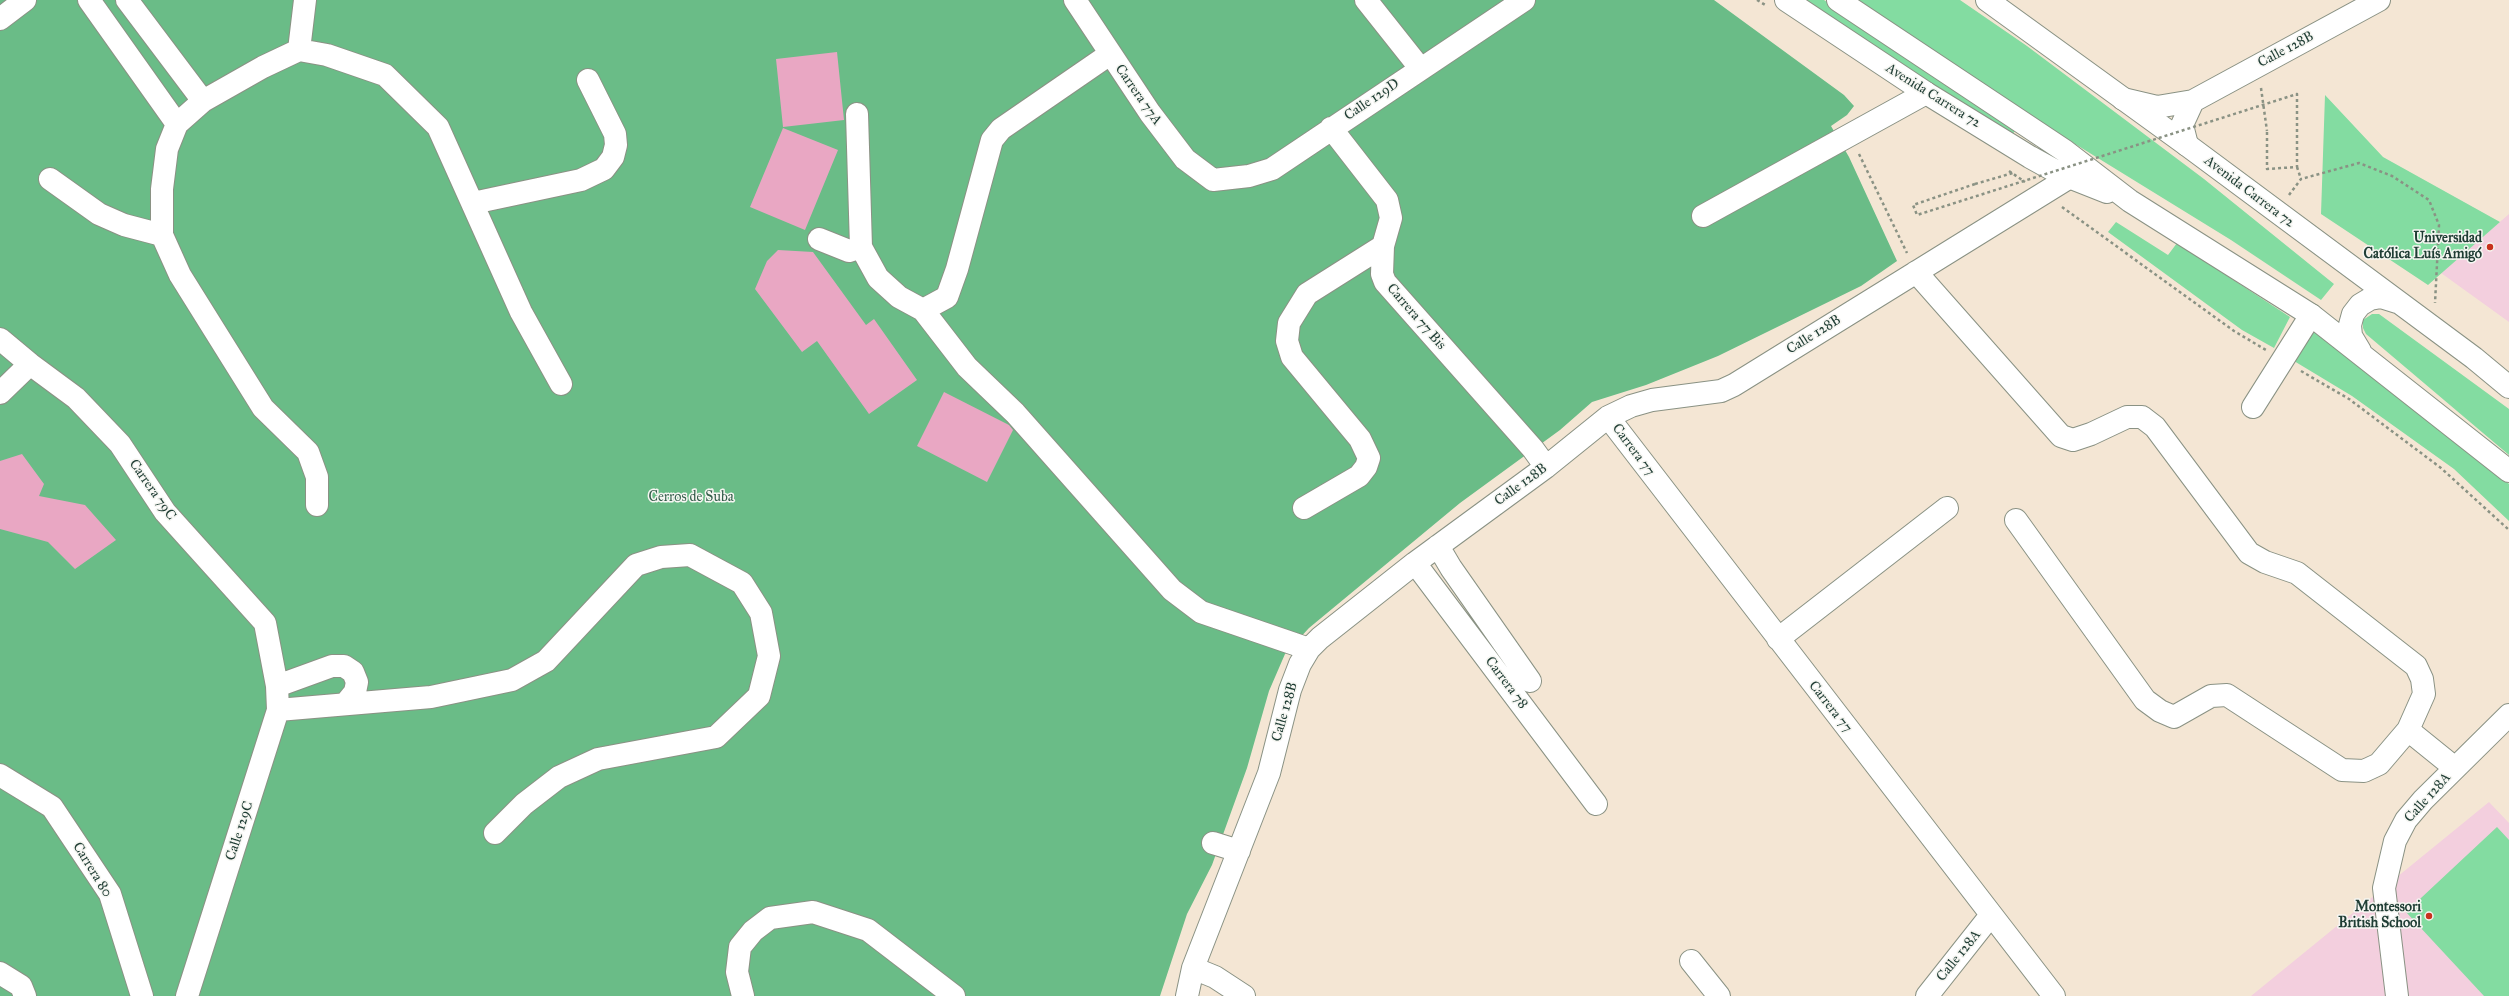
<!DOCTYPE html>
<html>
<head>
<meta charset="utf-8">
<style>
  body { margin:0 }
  canvas { display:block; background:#f4e6d4 }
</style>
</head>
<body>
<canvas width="2509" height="996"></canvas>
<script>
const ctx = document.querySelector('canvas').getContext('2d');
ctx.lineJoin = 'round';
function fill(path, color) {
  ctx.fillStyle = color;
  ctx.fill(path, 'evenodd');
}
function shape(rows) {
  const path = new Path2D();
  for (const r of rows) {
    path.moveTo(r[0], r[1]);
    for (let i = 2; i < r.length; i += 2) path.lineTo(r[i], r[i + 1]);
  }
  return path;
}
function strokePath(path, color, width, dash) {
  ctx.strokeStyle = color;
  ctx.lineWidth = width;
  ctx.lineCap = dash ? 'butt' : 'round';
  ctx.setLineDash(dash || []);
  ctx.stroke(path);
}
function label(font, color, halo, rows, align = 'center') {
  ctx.font = font + ' "IM FELL Great Primer",serif';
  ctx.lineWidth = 3;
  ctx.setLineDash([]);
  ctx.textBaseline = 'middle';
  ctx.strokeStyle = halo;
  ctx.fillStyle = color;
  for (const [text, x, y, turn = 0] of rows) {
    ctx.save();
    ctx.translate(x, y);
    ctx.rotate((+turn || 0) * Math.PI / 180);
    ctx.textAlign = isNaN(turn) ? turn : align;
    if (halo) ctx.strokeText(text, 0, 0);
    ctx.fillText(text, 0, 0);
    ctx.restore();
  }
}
const built = shape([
  [2509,214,2509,322,2441,273],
  [2489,802,2509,823,2509,996,2251,996]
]);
const green = shape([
  [1805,0,1824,0,2015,131,2011,136],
  [1858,0,1960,0,2027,46,2204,179,2334,284,2321,300,2231,240,2028,115],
  [2325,95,2383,157,2500,222,2428,285,2321,214],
  [2116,222,2168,255,2177,243,2290,317,2274,348,2242,330,2108,232],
  [2372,314,2379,314,2509,409,2509,455,2366,334,2363,328,2363,320],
  [2314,332,2487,464,2509,484,2509,521,2454,469,2352,396,2294,361],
  [2497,827,2509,840,2509,996,2484,996,2406,912]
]);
const forest = shape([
  [0,0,1714,0,1844,95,1854,106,1847,115,1831,126,1849,157,1897,261,1861,286,1718,356,1646,385,1592,402,1560,430,1460,503,1309,628,1285,654,1269,691,1247,768,1212,865,1187,914,1160,996,0,996]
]);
const building = shape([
  [837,52,844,120,783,127,776,59],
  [783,128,838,150,805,230,750,207],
  [778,250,813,252,866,325,874,319,917,380,869,414,817,341,802,352,755,289,767,261],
  [944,392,1009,425,1013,430,987,482,917,446],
  [22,454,44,484,39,496,85,505,116,540,75,569,48,542,0,529,0,461]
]);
const path = shape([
  [1757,0,1767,6],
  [2261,88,2267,131],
  [1859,154,1907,253],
  [2297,167,2301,179],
  [2009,171,2025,182],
  [1975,184,2013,173],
  [2289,195,2301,179,2359,163,2392,176,2429,200,2439,225,2435,303],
  [2062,207,2234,331,2266,350],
  [2301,371,2349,399,2441,468,2509,530]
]);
const minor = shape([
  [89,0,177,124],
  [127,0,203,101],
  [1075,0,1150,113,1185,159,1213,180,1249,176,1272,169,1524,0],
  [1366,0,1420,68],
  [0,19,25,0],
  [299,50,305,0],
  [2123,99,2157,107,2193,101,2379,0],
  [857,114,861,247,878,278,899,297,923,310,947,297,957,269,992,140,1001,129,1110,54],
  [1331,128,1387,200,1391,218,1383,246,1382,274,1385,282,1533,449,1546,467],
  [2187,145,2182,125,2193,101],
  [50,179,99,214,124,225,162,235],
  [473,203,581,180,604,169,613,157,616,145,615,134,588,80],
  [1703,216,1926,93],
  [819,239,849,251,861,247],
  [1916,272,2061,436,2073,440,2091,434,2127,417,2142,417,2155,427,2249,553,2265,562,2297,573,2416,666,2422,679,2424,694,2408,730,2379,764,2364,771,2342,770,2227,695,2211,696,2174,717,2160,711,2145,700,2016,520],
  [923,310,967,367,1015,413,1172,590,1201,612,1309,649],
  [0,339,30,364,76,398,120,444,165,512,265,623,277,686,278,710,187,996],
  [0,393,30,364],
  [2253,407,2311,315],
  [1608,417,2054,996],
  [317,505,317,477,308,452,263,408,180,275,162,235,162,189,167,149,177,124,203,101,263,67,299,50,327,55,385,75,438,127,521,312,561,384],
  [1304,508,1359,476,1366,467,1369,458,1360,439,1292,357,1287,341,1289,323,1307,294,1383,246],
  [1438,546,1451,568,1530,681],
  [1415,563,1596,804],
  [1778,639,1947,508],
  [277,686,332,666,344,666,353,672,357,682,355,692,346,703],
  [278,710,431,697,512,680,546,661,636,565,661,557,690,555,742,583,761,613,769,656,759,696,716,737,598,759,559,777,524,804,495,833],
  [2408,730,2455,768],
  [0,775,52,807,110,894,142,996],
  [1213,843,1239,851],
  [1691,961,1719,996],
  [1193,968,1215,977,1244,996],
  [0,973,21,986,25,996],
  [743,996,737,972,740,947,753,931,770,918,813,912,868,930,954,996],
  [1187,996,1193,968,1269,773,1290,690,1300,664,1309,649,1320,638,1415,563,1546,467,1608,417,1631,406,1652,400,1721,391,1734,385,2070,177],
  [1927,996,1991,915],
  [2397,996,2384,888,2395,841,2406,820,2423,800,2509,715]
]);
const highway = shape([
  [1786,0,1926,93,2030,157,2059,173,2107,192],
  [1838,0,2065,151,2130,201,2311,315,2509,471],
  [1987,0,2187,145,2474,358,2509,387],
  [2360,351,2351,336,2350,325,2353,314,2360,305,2370,299,2381,297,2397,302]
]);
const pathBridge = shape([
  [1975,184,1913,205,1917,215,2297,94,2297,167,2267,169,2267,131]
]);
const markers = [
  [2490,247,4,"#c8321e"],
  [2429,916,4,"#c8321e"]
];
const streetNames = [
  ["Calle 128B",2286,50,-28],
  ["Carrera 77A",1138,95,55],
  ["Avenida Carrera 72",1933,96,32],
  ["Calle 129D",1372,100,-34],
  ["Avenida Carrera 72",2249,192,37],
  ["Carrera 77 Bis",1416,317,49],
  ["Calle 128B",1814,335,-32],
  ["Carrera 77",1633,450,53],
  ["Calle 128B",1521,485,-36],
  ["Carrera 79C",152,490,55],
  ["Carrera 78",1506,683,53],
  ["Carrera 77",1830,707,52],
  ["Calle 128B",1285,712,-74],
  ["Calle 128A",2428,798,-48],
  ["Calle 129C",240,831,-72],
  ["Carrera 80",92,870,58],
  ["Calle 128A",1959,956,-51]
];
const poiNames = [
  ["Universidad",2482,239],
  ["Católica Luís Amigó",2482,255],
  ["Montessori",2421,908],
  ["British School",2421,924]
];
const parkNames = [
  ["Cerros de Suba",691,498]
];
fill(built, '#f3cfde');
fill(green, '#83dca1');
fill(forest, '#6abc87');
fill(building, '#e9a7c3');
strokePath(minor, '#8a9284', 24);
strokePath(highway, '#8a9284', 24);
strokePath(path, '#8a9284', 2.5, [3, 3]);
strokePath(minor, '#fff', 22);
strokePath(highway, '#fff', 22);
strokePath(pathBridge, '#8a9284', 2.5, [3, 3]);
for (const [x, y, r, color] of markers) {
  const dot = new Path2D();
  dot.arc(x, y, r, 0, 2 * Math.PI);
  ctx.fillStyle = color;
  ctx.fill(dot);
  strokePath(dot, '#f6f6f2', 1.5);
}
label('14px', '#1f3d34', '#f6f6f2', streetNames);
label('bold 14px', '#1f3d34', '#f6f6f2', poiNames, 'right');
label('14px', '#335d4a', '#f6f6f2', parkNames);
</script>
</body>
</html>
